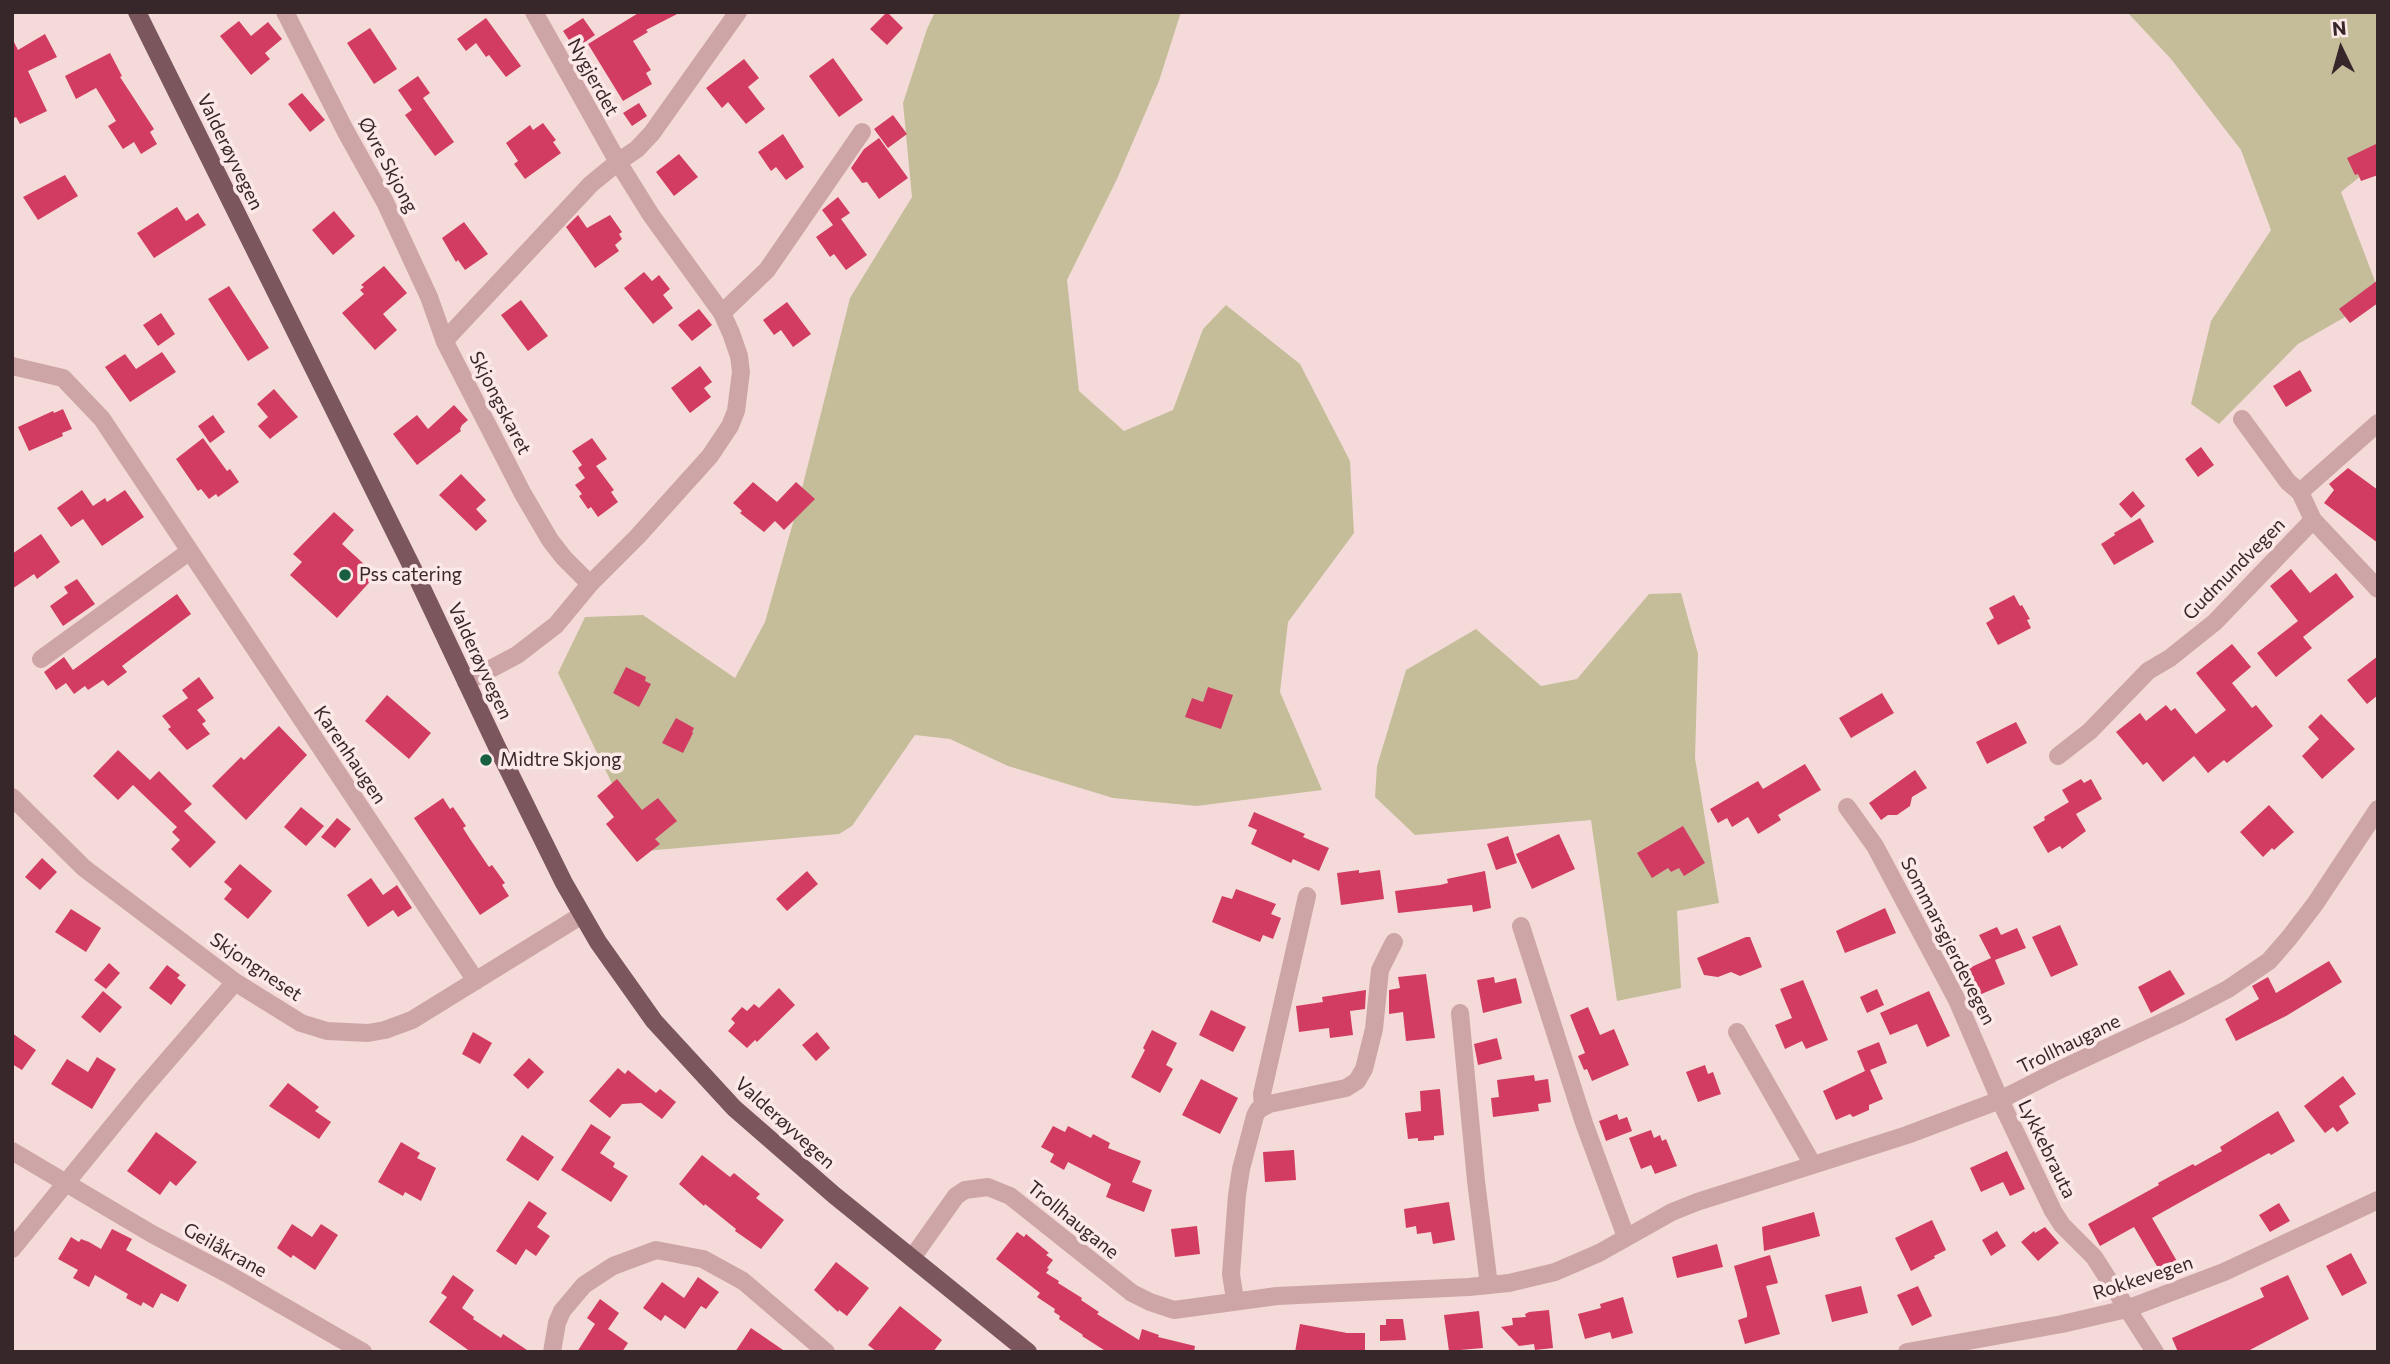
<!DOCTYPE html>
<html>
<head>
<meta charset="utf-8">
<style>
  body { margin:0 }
  #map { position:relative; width:2390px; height:1364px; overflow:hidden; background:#f4dbda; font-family:Commissioner,sans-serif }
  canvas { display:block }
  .frame { position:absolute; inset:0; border:14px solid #38272a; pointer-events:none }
  .north { position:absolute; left:2306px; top:14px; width:70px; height:70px; -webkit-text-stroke:5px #fbe8e7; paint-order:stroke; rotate:355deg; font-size:19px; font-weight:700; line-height:28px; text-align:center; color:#38272a }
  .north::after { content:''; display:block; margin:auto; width:24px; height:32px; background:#38272a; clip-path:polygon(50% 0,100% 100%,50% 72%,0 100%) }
</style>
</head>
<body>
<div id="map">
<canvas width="2390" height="1364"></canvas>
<div class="frame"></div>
<div class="north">N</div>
</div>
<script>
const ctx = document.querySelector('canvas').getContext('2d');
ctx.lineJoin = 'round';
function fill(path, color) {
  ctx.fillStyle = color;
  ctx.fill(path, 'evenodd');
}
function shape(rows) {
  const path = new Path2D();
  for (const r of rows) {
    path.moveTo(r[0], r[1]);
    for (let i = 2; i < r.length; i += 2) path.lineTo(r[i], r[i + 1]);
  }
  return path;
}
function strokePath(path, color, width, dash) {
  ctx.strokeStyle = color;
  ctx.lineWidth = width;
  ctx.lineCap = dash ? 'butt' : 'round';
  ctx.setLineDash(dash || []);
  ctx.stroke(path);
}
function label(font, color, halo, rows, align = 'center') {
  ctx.font = font + ' Commissioner,sans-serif';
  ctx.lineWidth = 7;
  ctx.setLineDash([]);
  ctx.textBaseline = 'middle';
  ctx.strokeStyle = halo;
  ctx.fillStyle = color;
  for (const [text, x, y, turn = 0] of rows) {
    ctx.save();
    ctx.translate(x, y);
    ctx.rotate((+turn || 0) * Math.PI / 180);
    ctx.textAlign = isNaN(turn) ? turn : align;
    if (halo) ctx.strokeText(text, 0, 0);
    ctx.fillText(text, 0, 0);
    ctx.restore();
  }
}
const green = shape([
  [935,12,1181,12,1159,81,1117,179,1067,280,1079,391,1124,431,1173,410,1203,329,1226,305,1300,364,1350,461,1354,533,1288,622,1280,692,1322,790,1197,806,1113,798,1008,766,950,739,915,735,852,826,839,834,645,851,558,673,585,617,643,615,735,678,765,622,796,512,850,298,912,197,903,103,927,29],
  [2127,12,2378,12,2378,162,2341,192,2378,289,2378,298,2298,344,2219,424,2191,404,2211,321,2271,230,2241,150,2171,59],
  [1681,593,1698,654,1695,758,1719,903,1677,911,1681,988,1617,1001,1591,820,1415,835,1375,797,1377,766,1406,670,1476,629,1541,686,1577,679,1649,594]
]);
const building = shape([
  [640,12,681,12,646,30,648,32,633,41,651,70,646,73,652,84,623,101,588,44],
  [887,12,903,28,887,45,870,29],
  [486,18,521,66,506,77,489,55,486,57,476,43,466,51,457,39],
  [583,18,595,35,575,49,563,31],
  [239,21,251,36,268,22,282,39,265,53,270,59,251,75,220,36],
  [370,28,397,69,374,84,347,43],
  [45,34,57,57,28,71,47,111,20,124,16,117,12,119,12,38,18,50],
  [110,53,122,76,120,77,154,129,150,132,157,144,141,154,134,142,123,149,108,126,116,121,96,88,76,99,65,76],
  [833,58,863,100,839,117,809,76],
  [744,59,759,78,748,87,765,109,746,124,728,102,722,108,706,88],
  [418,76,430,93,423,98,454,142,435,156,405,115,412,110,398,90],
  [302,93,325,120,310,132,288,104],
  [639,103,647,116,632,126,623,113],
  [893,115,907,134,888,148,874,129],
  [543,123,556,140,553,142,561,153,525,179,514,164,518,161,506,143,530,125,533,130],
  [783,134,804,167,786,180,776,167,771,171,758,152],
  [879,138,908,178,879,199,867,182,862,183,851,168,864,149],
  [2378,143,2378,175,2361,181,2358,174,2355,175,2347,158],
  [679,154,698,177,674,196,656,172],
  [65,175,78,196,38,220,23,197],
  [838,197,850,213,841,219,867,255,846,270,834,254,830,257,816,237,833,225,822,210],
  [177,207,186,221,198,213,206,225,154,258,137,233],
  [334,211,355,236,333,255,312,230],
  [578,215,587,228,610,215,622,232,619,234,622,239,615,245,619,251,595,268,566,227],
  [464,222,488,254,465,270,458,260,456,262,442,238],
  [384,266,407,293,383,314,397,330,375,350,342,313,364,294,360,290,364,287,361,285],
  [644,272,652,281,659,275,670,289,663,295,673,308,653,324,624,288],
  [2378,280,2378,303,2350,323,2339,309],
  [229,286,269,348,248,361,208,299],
  [521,300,548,336,528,351,501,315],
  [787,302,811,334,793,347,781,330,774,335,763,320],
  [699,309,712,325,692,341,678,325],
  [161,313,175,334,158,346,143,325],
  [162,352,176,372,130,402,105,367,125,354,136,369],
  [700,366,712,382,704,388,711,397,690,413,671,388],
  [2300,370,2312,391,2286,407,2273,386],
  [274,389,298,417,270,439,258,426,268,417,257,404],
  [454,405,468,420,462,425,460,429,461,431,417,465,393,434,417,415,428,429],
  [63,409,72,429,62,433,63,436,29,451,18,427,53,411,54,413],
  [213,415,225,432,210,443,198,426],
  [203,438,227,471,230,469,239,482,218,497,216,494,209,499,201,489,198,491,176,459],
  [592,438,607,459,596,466,614,490,611,492,618,502,598,517,591,507,588,509,579,496,582,494,575,485,585,478,578,468,582,465,572,451],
  [2201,447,2214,465,2198,477,2185,459],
  [2348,468,2378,490,2378,543,2324,503,2334,490,2329,484],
  [461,474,486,500,476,509,487,521,476,531,439,495],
  [753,482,777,502,796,482,815,499,784,530,775,521,764,532,740,513,742,511,733,503],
  [82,490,93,506,105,498,107,502,125,490,144,517,102,546,83,519,71,527,57,508],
  [2133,491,2145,506,2131,518,2119,504],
  [334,512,354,530,342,544,376,575,337,618,290,575,302,562,293,554],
  [2140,518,2154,542,2114,565,2101,544,2115,535,2114,533],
  [41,534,60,562,37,579,34,574,12,589,12,554],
  [2291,569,2310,593,2336,573,2354,597,2303,637,2312,648,2276,677,2257,653,2298,621,2270,586],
  [77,579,95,604,63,626,50,606,68,593,64,587],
  [177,594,191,614,122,666,127,672,108,686,103,680,88,690,85,686,74,694,66,683,56,690,44,672,64,657,73,670],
  [2014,595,2020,606,2022,605,2030,619,2027,620,2031,628,1998,645,1986,623,1994,618,1989,608],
  [2232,644,2251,667,2232,683,2252,708,2256,705,2273,726,2227,763,2224,760,2208,773,2194,756,2163,782,2147,762,2143,765,2116,732,2140,713,2146,721,2166,705,2171,711,2175,708,2196,734,2226,710,2196,673],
  [2378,656,2378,695,2367,704,2347,680],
  [626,667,646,677,645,681,651,684,639,707,613,693],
  [199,677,214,698,197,710,206,721,202,724,210,734,187,750,168,729,171,727,162,716,188,698,182,690],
  [1208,687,1233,695,1221,729,1185,717,1192,698,1203,702],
  [1882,693,1894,713,1851,738,1839,718],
  [387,695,431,733,409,759,365,721],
  [2321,714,2355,749,2322,779,2302,756,2319,739,2308,727],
  [676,718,694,728,692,732,693,733,683,753,662,743],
  [2016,722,2027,743,1987,764,1976,742],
  [279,726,307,755,246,820,212,786,241,757,244,760],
  [118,750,150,780,159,771,192,804,184,811,216,842,190,868,171,849,180,840,172,832,177,827,133,785,118,800,93,776],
  [1805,764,1821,790,1778,815,1781,820,1758,834,1748,817,1732,827,1727,818,1718,823,1710,809,1758,781,1763,789],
  [1915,770,1927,788,1912,797,1910,806,1897,815,1888,815,1881,820,1869,803],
  [617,779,642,810,658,798,677,821,655,839,660,844,637,862,606,824,614,817,597,796],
  [2081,779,2084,783,2091,779,2102,799,2076,814,2086,831,2062,849,2060,846,2048,853,2033,827,2045,820,2044,817,2069,802,2062,790],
  [443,798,450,809,453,807,466,826,463,828,470,839,489,867,492,865,505,883,502,885,509,896,480,915,414,818],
  [2269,805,2294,832,2274,850,2272,848,2263,857,2240,832],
  [301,807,324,826,306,846,284,827],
  [1254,812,1305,834,1303,837,1329,848,1319,871,1293,859,1291,863,1251,844,1257,830,1248,826],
  [337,818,351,829,335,848,321,837],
  [1683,826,1705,863,1684,876,1679,868,1671,872,1668,868,1652,878,1637,853],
  [1559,834,1575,869,1532,889,1516,854],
  [1508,836,1517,863,1496,870,1487,844],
  [42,858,57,872,40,890,25,877],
  [240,864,272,891,248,919,224,899,232,889,224,882],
  [1359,870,1359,873,1380,870,1384,899,1341,905,1337,873],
  [807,871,818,884,787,911,776,899],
  [1485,871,1491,908,1473,912,1472,905,1398,913,1395,891,1440,885,1448,883,1447,879],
  [371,878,383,895,397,885,412,908,398,917,393,910,368,927,347,895],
  [1236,889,1276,904,1271,914,1281,918,1273,939,1263,935,1260,942,1212,922,1222,896,1232,899],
  [1885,908,1896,933,1845,953,1836,931],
  [71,909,101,928,86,952,55,932],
  [2060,925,2078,965,2051,977,2032,937],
  [1997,927,2001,935,2017,928,2026,948,1995,960,2005,984,1979,995,1967,969,1991,958,1979,935],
  [1746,937,1750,937,1762,967,1740,976,1731,972,1718,977,1704,975,1697,958],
  [2329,961,2342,982,2286,1016,2236,1041,2225,1019,2259,999,2252,986,2268,977,2276,993],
  [109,963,120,973,106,989,94,980],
  [167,965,180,975,177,978,186,985,171,1005,149,988],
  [2170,970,2185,994,2151,1013,2138,987],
  [1426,974,1435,1038,1406,1041,1403,1012,1389,1014,1389,990,1400,988,1398,977],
  [1494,977,1495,983,1516,978,1522,1003,1483,1013,1477,980],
  [1803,980,1828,1040,1806,1049,1802,1041,1785,1049,1775,1025,1792,1018,1780,989],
  [779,988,795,1005,757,1042,755,1040,747,1048,728,1031,735,1023,731,1019,742,1007,747,1011,754,1004,759,1008],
  [1877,989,1884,1005,1867,1013,1860,997],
  [1366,990,1365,1009,1350,1011,1353,1035,1330,1038,1329,1028,1299,1032,1296,1006,1323,1002,1322,997],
  [103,991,122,1007,100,1033,81,1017],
  [1929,991,1950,1036,1927,1047,1917,1024,1890,1035,1880,1013],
  [1588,1007,1600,1035,1614,1029,1629,1065,1592,1081,1587,1069,1584,1070,1578,1056,1585,1053,1570,1015],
  [1211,1010,1246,1027,1233,1052,1199,1035],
  [1152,1030,1177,1043,1166,1065,1173,1069,1160,1093,1131,1077,1145,1050,1143,1048],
  [473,1032,492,1043,480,1064,462,1054],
  [817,1032,830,1048,816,1061,802,1045],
  [12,1033,36,1050,22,1070,12,1064],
  [1497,1038,1502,1059,1478,1065,1474,1044],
  [1879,1042,1887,1063,1870,1070,1883,1099,1869,1105,1869,1110,1853,1117,1850,1114,1836,1120,1823,1091,1865,1071,1857,1051],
  [97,1057,116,1069,92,1109,51,1084,67,1059,88,1072],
  [529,1058,544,1072,528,1089,513,1075],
  [1705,1065,1708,1074,1713,1072,1721,1094,1698,1102,1686,1072],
  [618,1068,625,1074,628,1070,656,1093,660,1089,676,1102,662,1119,641,1103,622,1104,610,1118,589,1101],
  [1534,1075,1535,1081,1548,1079,1551,1102,1538,1104,1539,1111,1493,1117,1491,1098,1499,1097,1497,1080],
  [2343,1076,2356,1094,2339,1106,2349,1123,2337,1132,2333,1127,2325,1133,2304,1106],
  [1201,1079,1238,1098,1220,1134,1182,1115],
  [288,1083,319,1107,315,1111,331,1122,319,1139,269,1106],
  [1440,1089,1444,1135,1434,1136,1434,1140,1418,1141,1418,1138,1408,1139,1405,1113,1421,1111,1420,1091],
  [2278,1111,2295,1141,2271,1155,2269,1153,2152,1218,2178,1263,2161,1273,2134,1227,2100,1246,2088,1224,2159,1185,2158,1183,2193,1164,2195,1166,2222,1151,2220,1147],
  [1617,1114,1619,1120,1627,1117,1632,1131,1606,1141,1599,1121],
  [591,1124,611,1137,600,1153,615,1163,613,1167,628,1176,611,1202,561,1170],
  [1053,1126,1065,1132,1068,1126,1091,1138,1093,1134,1110,1143,1108,1148,1141,1161,1132,1182,1152,1190,1144,1212,1106,1197,1111,1184,1068,1162,1064,1170,1050,1162,1054,1154,1041,1147],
  [1651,1130,1654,1138,1660,1135,1662,1141,1666,1139,1677,1166,1655,1174,1651,1165,1641,1169,1629,1138],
  [156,1132,197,1162,176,1186,170,1181,160,1195,127,1171],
  [522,1135,554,1157,538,1181,506,1160],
  [401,1142,420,1153,417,1158,436,1168,421,1201,405,1192,403,1196,378,1182],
  [1294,1150,1296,1180,1265,1182,1263,1152],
  [2007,1151,2025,1189,2010,1196,2003,1182,1981,1192,1970,1168],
  [702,1155,730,1177,734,1173,760,1194,756,1198,784,1220,761,1249,735,1231,736,1229,705,1204,704,1206,679,1184],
  [529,1201,547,1213,537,1227,550,1236,536,1256,526,1249,516,1265,496,1251],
  [1449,1202,1455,1240,1433,1244,1431,1232,1417,1234,1416,1226,1406,1228,1404,1209],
  [2279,1203,2290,1221,2270,1232,2259,1215],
  [1814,1212,1820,1236,1764,1251,1762,1227],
  [1932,1220,1946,1250,1934,1256,1935,1258,1911,1271,1895,1238],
  [292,1224,312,1237,321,1224,338,1235,315,1270,293,1255,291,1258,277,1248],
  [1197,1226,1200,1254,1175,1257,1171,1229],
  [2045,1227,2059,1243,2038,1261,2021,1242,2034,1231,2035,1233],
  [112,1229,132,1239,126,1250,187,1285,178,1302,161,1293,153,1308,143,1302,141,1306,126,1298,128,1294,95,1275,89,1287,73,1278,78,1270,58,1259,71,1237,79,1242,81,1239,89,1242,101,1249],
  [1997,1231,2006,1246,1991,1256,1982,1240],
  [1017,1232,1024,1237,1026,1234,1049,1253,1046,1255,1053,1260,1047,1268,1049,1269,1046,1273,1059,1281,1058,1283,1082,1298,1081,1300,1099,1312,1097,1314,1139,1340,1142,1329,1159,1335,1158,1337,1195,1346,1194,1352,1107,1352,1082,1336,1083,1335,1059,1319,1060,1316,1054,1312,1055,1309,1037,1297,1040,1293,996,1259],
  [1717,1244,1723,1267,1677,1278,1672,1257],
  [2351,1253,2367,1283,2342,1296,2326,1266],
  [1770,1255,1778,1283,1766,1286,1780,1334,1745,1344,1738,1320,1747,1317,1747,1313,1734,1266],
  [836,1262,869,1288,847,1316,839,1310,838,1312,814,1290],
  [453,1275,474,1290,462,1308,474,1317,473,1319,501,1338,503,1334,530,1352,471,1352,429,1322,447,1297,441,1293],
  [2288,1275,2309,1319,2246,1352,2178,1352,2172,1338,2264,1297,2260,1288],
  [698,1277,719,1292,706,1309,701,1306,685,1329,665,1315,661,1321,643,1308,662,1282,684,1298],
  [1861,1286,1868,1313,1832,1322,1825,1295],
  [1918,1286,1932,1316,1912,1326,1897,1295],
  [1623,1297,1633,1333,1612,1339,1610,1332,1585,1339,1578,1314,1601,1308,1600,1304],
  [600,1299,619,1313,608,1329,628,1343,622,1352,577,1352,595,1324,587,1318],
  [900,1306,942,1340,933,1352,877,1352,868,1345],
  [1549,1310,1553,1348,1535,1350,1534,1344,1519,1346,1501,1327,1513,1325,1512,1318,1526,1317,1525,1314,1529,1312],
  [1479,1311,1483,1348,1449,1351,1444,1315],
  [1386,1319,1403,1319,1406,1340,1380,1341,1380,1325,1386,1325],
  [1300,1324,1347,1333,1365,1333,1365,1352,1295,1352],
  [751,1328,786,1352,735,1352]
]);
const minor = shape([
  [285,12,346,132,385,202,429,297,445,342,523,494,550,540,564,558,590,584],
  [722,313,767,270,862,132],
  [445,342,446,339,591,184,618,162,534,12],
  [12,366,63,378,102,419,476,981],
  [2242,419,2288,482,2300,492,2313,520,2378,589],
  [2300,492,2378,423],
  [41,659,190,551],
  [466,682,517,655,556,625,590,584,638,536,710,456,730,426,736,411,741,372,739,356,731,333,722,313,651,215,618,162,637,149,652,133,738,12],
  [2058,756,2090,731,2148,671,2170,658,2215,622,2313,520],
  [12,797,84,868,235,982,301,1023,327,1031,368,1033,385,1030,412,1020,582,915],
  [1847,807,1875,846,1957,1000,2000,1100,2053,1211,2062,1225,2094,1257,2155,1352],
  [1521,926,1584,1123,1626,1237],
  [1460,1013,1476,1181,1489,1285],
  [1737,1032,1813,1165],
  [1263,1107,1262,1094,1307,896],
  [12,1151,152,1234,226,1273,363,1352],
  [12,1249,141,1091,235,982],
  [912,1258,956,1196,965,1190,988,1187,1010,1196,1132,1293,1150,1302,1174,1310,1277,1296,1469,1287,1509,1283,1555,1272,1599,1253,1672,1212,1697,1202,1907,1135,2000,1100,2057,1071,2182,1013,2228,989,2269,961,2289,938,2315,904,2378,809],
  [1235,1300,1231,1274,1237,1195,1241,1169,1255,1116,1258,1110,1269,1104,1346,1088,1357,1081,1364,1069,1374,1029,1380,970,1394,942],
  [552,1352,557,1323,562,1311,584,1285,613,1266,656,1250,703,1259,743,1281,826,1352],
  [1907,1352,2062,1324,2127,1309,2224,1272,2378,1200]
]);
const major = shape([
  [137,12,413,569,497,747,564,883,598,942,654,1021,734,1108,834,1195,1028,1352]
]);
const markers = [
  [345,575,7,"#185e40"],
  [486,760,7,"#185e40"]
];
const streetNames = [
  ["Nygjerdet",593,77,61],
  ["Valderøyvegen",230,152,64],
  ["Øvre Skjong",388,165,62],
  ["Skjongskaret",500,403,63],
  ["Gudmundvegen",2234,569,-45],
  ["Valderøyvegen",480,661,65],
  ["Karenhaugen",350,755,56],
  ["Sommarsgjerdevegen",1948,941,63],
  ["Skjongneset",256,967,34],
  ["Trollhaugane",2069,1044,-26],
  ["Valderøyvegen",785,1123,42],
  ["Lykkebrauta",2047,1149,64],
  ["Trollhaugane",1073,1220,39],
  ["Geilåkrane",225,1250,29],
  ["Rokkevegen",2143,1278,-18]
];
const poiNames = [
  ["Pss catering",359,575],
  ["Midtre Skjong",500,760]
];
fill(green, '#c5bd99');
fill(building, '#d23b62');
strokePath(minor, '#cea5a7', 18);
strokePath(major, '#7c565d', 18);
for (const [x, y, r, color] of markers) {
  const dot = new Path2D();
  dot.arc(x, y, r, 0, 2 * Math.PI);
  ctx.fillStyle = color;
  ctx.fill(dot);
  strokePath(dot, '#fbe8e7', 2.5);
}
label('19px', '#38272a', '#fbe8e7', streetNames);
label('19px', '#38272a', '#fbe8e7', poiNames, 'left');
</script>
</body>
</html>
